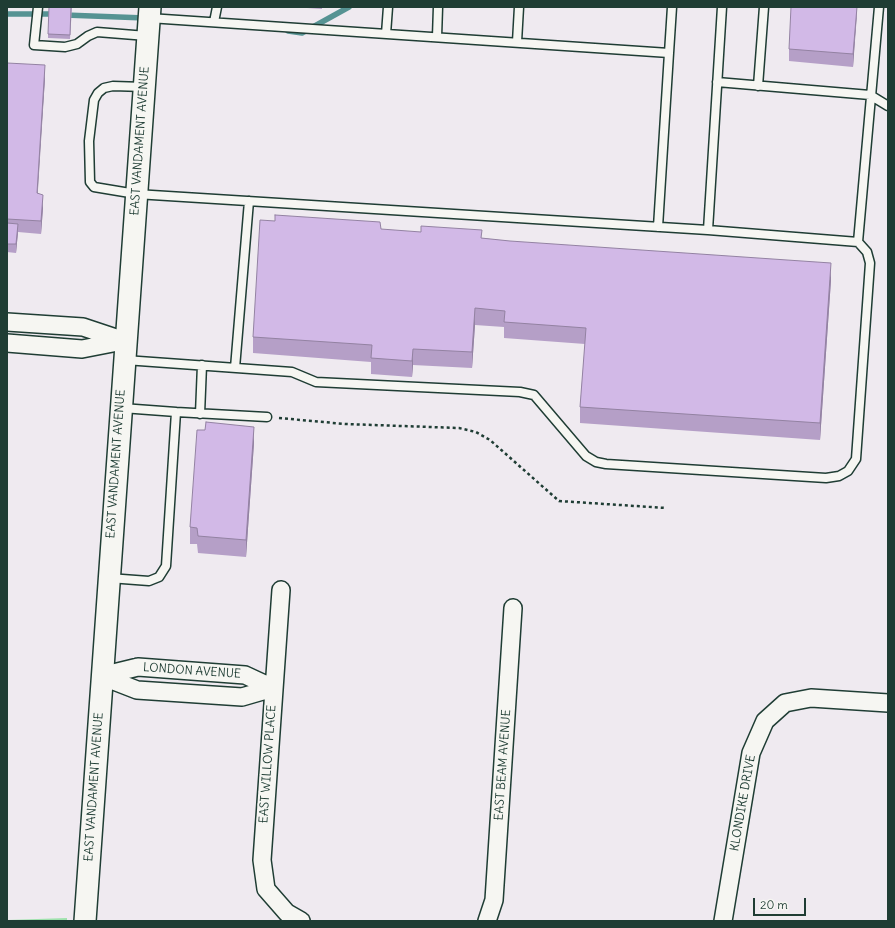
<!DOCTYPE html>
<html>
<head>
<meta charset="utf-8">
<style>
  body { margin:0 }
  #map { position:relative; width:895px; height:928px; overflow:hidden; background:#efeaf0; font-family:Delius,sans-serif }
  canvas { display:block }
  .frame { position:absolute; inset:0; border:8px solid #1f3d34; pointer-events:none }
  .scale { position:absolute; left:753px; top:898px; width:53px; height:18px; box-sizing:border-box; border:2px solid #1f3d34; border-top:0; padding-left:5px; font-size:12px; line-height:14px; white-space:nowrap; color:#1f3d34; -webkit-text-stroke:3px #f6f6f2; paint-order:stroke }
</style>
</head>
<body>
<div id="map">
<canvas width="895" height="928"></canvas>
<div class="frame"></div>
<div class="scale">20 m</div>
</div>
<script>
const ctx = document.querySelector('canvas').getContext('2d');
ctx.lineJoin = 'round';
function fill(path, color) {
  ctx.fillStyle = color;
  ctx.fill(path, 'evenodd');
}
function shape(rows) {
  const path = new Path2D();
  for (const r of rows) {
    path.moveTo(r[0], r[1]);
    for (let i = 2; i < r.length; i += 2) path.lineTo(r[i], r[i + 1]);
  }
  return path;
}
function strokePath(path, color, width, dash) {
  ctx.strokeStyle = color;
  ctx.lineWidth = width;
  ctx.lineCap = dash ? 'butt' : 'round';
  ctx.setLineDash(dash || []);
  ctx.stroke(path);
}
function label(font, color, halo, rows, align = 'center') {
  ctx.font = font + ' Delius,sans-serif';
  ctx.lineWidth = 3.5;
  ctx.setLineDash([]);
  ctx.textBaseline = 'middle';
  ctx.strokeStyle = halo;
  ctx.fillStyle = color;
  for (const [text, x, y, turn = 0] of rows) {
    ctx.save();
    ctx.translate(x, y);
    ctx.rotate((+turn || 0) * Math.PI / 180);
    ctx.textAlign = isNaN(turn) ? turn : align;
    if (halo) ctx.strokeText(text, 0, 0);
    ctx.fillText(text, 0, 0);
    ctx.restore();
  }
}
const green = shape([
  [67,918,67,921,7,921,7,920]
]);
const stream = shape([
  [7,14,57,14],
  [65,15,145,18],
  [288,31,302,33,349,7]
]);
const path = shape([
  [279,418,345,424,459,428,476,432,490,440,559,501,666,508]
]);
const service = shape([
  [38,7,34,45,65,47,77,44,88,36,97,32,147,36],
  [149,18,669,53,672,7],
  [214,22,217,7],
  [386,34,388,7],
  [437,37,438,7],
  [517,42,519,7],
  [717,82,870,95,888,106],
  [758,86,764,7],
  [658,227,669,53],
  [708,230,722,7],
  [858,242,879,7],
  [125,360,292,372,316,382,520,392,534,395,586,456,596,462,606,464,826,478,839,476,848,471,856,459,870,263,867,252,858,242,708,230,136,194,94,187,90,182,89,141,94,100,98,93,104,88,113,86,144,87],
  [235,368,249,201],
  [176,412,267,417],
  [200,414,202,365],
  [109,578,149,581,159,577,166,566,176,412,122,408]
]);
const minor = shape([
  [7,322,83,327,125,341],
  [7,343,82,349,123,341],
  [281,590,262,860,266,889,287,913,301,921],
  [138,667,245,675,273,688,242,697,137,690,101,676,138,667],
  [487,921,494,900,513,608],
  [723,921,751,753,765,721,785,703,811,698,888,703]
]);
const tertiary = shape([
  [85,921,150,7]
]);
const wall = shape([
  [72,7,70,39,48,38,48,34],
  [292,7,322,7,322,9],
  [857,7,853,67,789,61,789,49],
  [7,63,45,78,37,193,43,208,41,234,18,232,16,253,7,252],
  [482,238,831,280,820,440,580,423,580,407,585,344,504,338,504,327,475,325,472,368,413,365,412,377,371,374,371,362,253,353,253,337],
  [254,443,246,557,198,553,197,544,190,544,190,527]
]);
const shadedWall = shape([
  [857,7,857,14,853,67,853,54],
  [45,65,45,78,37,205,37,193],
  [43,195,43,208,41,234,41,221],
  [18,224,18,232,16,253,16,244],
  [831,263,831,280,820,440,820,423],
  [475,308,475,325,472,368,472,352],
  [413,349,413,365,412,377,412,361],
  [254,427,254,443,246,557,246,540]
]);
const building = shape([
  [49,7,71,7,70,35,48,34,49,7],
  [791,7,857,7,853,54,789,49,791,7],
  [7,63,45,65,37,193,43,195,41,221,7,219,7,63],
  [275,215,380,222,381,229,421,232,421,226,482,230,481,238,510,241,831,263,820,423,580,407,586,328,504,322,505,311,475,308,472,352,413,349,412,361,371,358,372,345,253,337,260,220,275,221,275,215],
  [7,223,18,224,16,244,7,244,7,223],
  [206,422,254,427,246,540,198,536,197,528,190,527,197,430,205,430,206,422]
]);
const streetNames = [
  ["EAST VANDAMENT AVENUE",140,141,-86],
  ["EAST VANDAMENT AVENUE",116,464,-86],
  ["LONDON AVENUE",192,671,4],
  ["EAST WILLOW PLACE",268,764,-86],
  ["EAST BEAM AVENUE",503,765,-86],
  ["EAST VANDAMENT AVENUE",94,787,-86],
  ["KLONDIKE DRIVE",743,803,-80]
];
fill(green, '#9fe2ad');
strokePath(stream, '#569393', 5.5);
strokePath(service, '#1f3d34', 11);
strokePath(minor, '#1f3d34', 20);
strokePath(tertiary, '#1f3d34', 24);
strokePath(path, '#1f3d34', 2.5, [3, 3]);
strokePath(service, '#f6f6f2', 8);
strokePath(minor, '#f6f6f2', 17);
strokePath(tertiary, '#f6f6f2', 21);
fill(wall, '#b59fc7');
fill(shadedWall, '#9382a2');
fill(building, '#d2b9e7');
strokePath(building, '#9382a2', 1);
label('12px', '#1f3d34', '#f6f6f2', streetNames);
</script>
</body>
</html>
